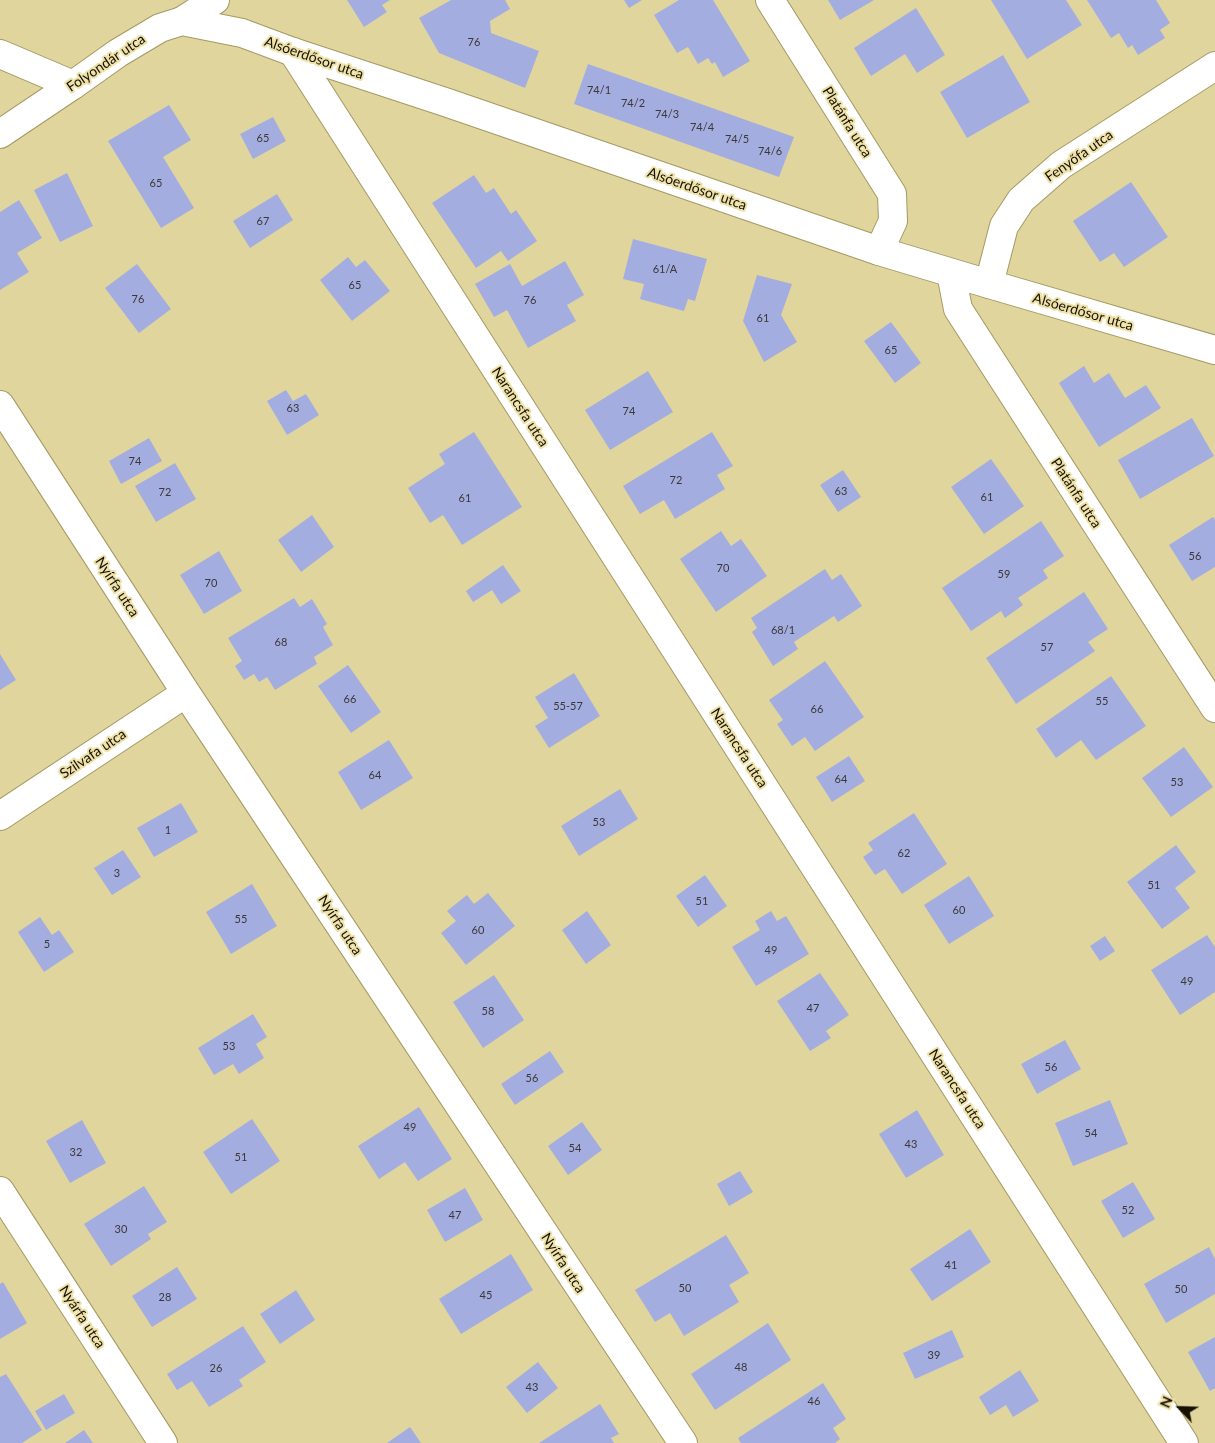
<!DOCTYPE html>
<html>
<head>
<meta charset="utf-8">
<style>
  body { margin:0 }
  #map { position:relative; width:1215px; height:1443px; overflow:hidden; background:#e1d59e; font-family:Lato,sans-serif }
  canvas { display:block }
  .north { position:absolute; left:1155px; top:1383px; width:50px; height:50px; -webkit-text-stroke:4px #eee2aa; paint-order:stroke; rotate:294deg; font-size:14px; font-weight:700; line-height:20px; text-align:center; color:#161100 }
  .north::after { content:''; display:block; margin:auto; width:18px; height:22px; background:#161100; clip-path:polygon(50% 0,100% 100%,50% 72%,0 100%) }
</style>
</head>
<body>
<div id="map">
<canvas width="1215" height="1443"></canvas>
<div class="north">N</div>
</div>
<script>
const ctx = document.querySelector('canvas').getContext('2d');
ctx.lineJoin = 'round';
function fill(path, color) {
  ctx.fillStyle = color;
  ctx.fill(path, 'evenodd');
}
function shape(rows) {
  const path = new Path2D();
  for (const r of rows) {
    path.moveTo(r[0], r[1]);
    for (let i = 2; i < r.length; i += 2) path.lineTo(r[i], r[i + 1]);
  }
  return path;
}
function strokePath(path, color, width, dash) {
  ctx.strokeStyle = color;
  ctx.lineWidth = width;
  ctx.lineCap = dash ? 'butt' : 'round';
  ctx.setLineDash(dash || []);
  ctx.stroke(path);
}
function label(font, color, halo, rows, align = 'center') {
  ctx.font = font + ' Lato,sans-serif';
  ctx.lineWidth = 4;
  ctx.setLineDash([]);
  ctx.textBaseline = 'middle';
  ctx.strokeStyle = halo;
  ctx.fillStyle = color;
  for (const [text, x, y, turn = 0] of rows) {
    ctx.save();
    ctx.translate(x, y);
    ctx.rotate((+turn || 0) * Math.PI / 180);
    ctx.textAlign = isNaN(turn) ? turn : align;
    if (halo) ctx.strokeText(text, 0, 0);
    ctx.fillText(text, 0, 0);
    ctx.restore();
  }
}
const building = shape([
  [347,0,390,0,382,5,387,12,364,27],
  [451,0,505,0,510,9,490,21,491,33,539,51,525,88,439,53,419,18],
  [624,0,642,0,629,8],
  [679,0,713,0,750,61,723,77,715,62,712,64,708,58,698,64,688,47,677,53,654,15],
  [828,0,874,0,840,20],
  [991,0,1066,0,1082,25,1027,59],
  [1087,0,1156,0,1170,23,1160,30,1165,38,1138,55,1132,45,1128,48,1119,33,1111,38],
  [916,8,945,55,917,73,905,54,871,76,854,48],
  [1003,55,1030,102,967,138,940,92],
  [588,64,794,137,779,177,574,104],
  [169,105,191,140,163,157,194,208,161,228,108,141],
  [273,117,286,141,253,159,240,134],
  [67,173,93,226,60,242,34,190],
  [474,175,486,193,494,188,511,214,516,210,537,241,508,261,501,251,476,268,432,203],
  [1131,182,1168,237,1124,267,1114,253,1100,262,1073,221],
  [277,194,293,220,250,248,233,221],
  [19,200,42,238,17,253,29,272,0,290,0,212],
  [633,239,707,259,695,301,688,299,684,311,640,299,644,284,623,279],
  [348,257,356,267,365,260,390,291,352,321,320,280],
  [565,261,584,295,567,305,576,321,528,348,507,310,494,317,475,284,510,264,522,286],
  [137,264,171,309,139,333,105,288],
  [757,275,792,284,781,315,797,342,764,362,743,321],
  [891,322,921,363,895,383,864,341],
  [1084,366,1094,383,1109,373,1125,398,1146,385,1161,408,1099,447,1059,383],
  [648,371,673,412,610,450,585,410],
  [286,390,293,401,306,394,319,415,287,435,267,401],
  [1192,418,1214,456,1140,499,1118,460],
  [474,432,522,507,462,545,443,515,430,523,408,488,445,464,439,454],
  [712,432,733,466,717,475,725,489,675,519,664,500,640,514,623,486],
  [149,438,162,461,121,484,109,461],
  [991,459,1024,506,984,534,951,487],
  [175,463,196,499,156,522,135,486],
  [843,470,861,497,838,512,820,485],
  [312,515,334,547,301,572,278,540],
  [1213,517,1215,520,1215,567,1192,581,1169,545],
  [1041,521,1064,556,1043,570,1048,578,1018,598,1023,605,1005,618,1001,611,971,631,942,588],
  [721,531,731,546,741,539,767,576,716,612,680,559],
  [219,551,242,591,204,614,180,575],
  [503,565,521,591,501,604,492,590,473,602,466,591],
  [825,569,832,580,841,574,862,606,838,622,834,616,794,642,798,649,773,666,752,632,757,628,751,618],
  [1084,592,1108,629,1088,642,1095,651,1016,704,986,658],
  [294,598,300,607,312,599,327,624,323,627,333,645,314,657,317,664,275,690,267,677,259,682,254,674,244,680,235,666,242,661,228,638],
  [0,654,16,680,0,690],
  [825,661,864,717,815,751,805,737,792,746,777,724,783,720,769,700],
  [348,665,381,712,351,733,318,686],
  [574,673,600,716,549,748,535,726,548,718,535,697],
  [1111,676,1146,726,1096,760,1081,740,1056,758,1036,729],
  [389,740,413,778,361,810,338,772],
  [1184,747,1213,787,1171,817,1142,778],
  [849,756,865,781,832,802,816,777],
  [620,789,638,819,579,856,561,826],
  [181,803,198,832,154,857,137,828],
  [914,813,947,864,902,894,885,869,875,875,863,857,873,850,868,843],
  [1176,845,1196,872,1175,888,1190,908,1162,929,1127,882],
  [123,850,141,877,112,895,94,868],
  [705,875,727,906,698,927,676,896],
  [969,876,994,916,949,944,924,905],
  [252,884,277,926,231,954,206,912],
  [488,893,515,926,466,965,441,933,456,921,447,911,467,895,474,904],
  [587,911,611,945,586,964,562,930],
  [771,911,777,921,786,916,809,954,756,986,732,947,760,930,755,921],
  [40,917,52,935,59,930,74,952,44,972,18,932],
  [1207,935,1215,947,1215,992,1180,1015,1151,970],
  [1105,936,1115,951,1100,961,1090,946],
  [820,973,849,1015,826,1031,831,1038,810,1051,777,1001],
  [494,975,524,1020,483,1048,453,1002],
  [253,1014,267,1037,256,1044,264,1058,239,1074,233,1064,214,1075,198,1048],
  [1065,1040,1081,1069,1037,1094,1021,1064],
  [550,1051,564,1072,515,1105,501,1084],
  [1110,1100,1128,1144,1073,1166,1055,1123],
  [419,1107,452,1159,418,1181,405,1162,379,1179,358,1146],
  [917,1110,944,1155,906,1178,879,1134],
  [252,1119,280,1161,231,1194,203,1152],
  [82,1120,106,1163,70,1183,46,1141],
  [582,1122,602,1150,568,1175,548,1146],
  [740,1171,753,1192,729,1206,717,1184],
  [1133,1182,1155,1219,1123,1238,1101,1201],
  [144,1186,167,1222,148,1234,151,1239,111,1266,84,1224],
  [465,1188,483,1220,445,1242,427,1210],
  [970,1229,991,1262,932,1301,910,1269],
  [726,1235,749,1273,729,1285,739,1302,684,1336,670,1313,655,1322,635,1290],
  [1209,1247,1215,1259,1215,1294,1166,1323,1144,1284],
  [511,1254,533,1290,461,1334,439,1299],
  [177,1267,197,1299,152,1327,132,1296],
  [3,1282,27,1323,0,1339,0,1284],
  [296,1290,315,1320,280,1344,260,1314],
  [768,1323,791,1360,715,1410,691,1374],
  [243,1326,266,1362,239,1380,243,1386,209,1407,192,1381,177,1390,167,1374],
  [952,1330,964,1357,915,1379,903,1353],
  [1215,1337,1215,1388,1210,1391,1188,1352],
  [538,1362,558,1388,527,1413,506,1387],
  [1020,1370,1039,1401,1013,1417,1006,1405,990,1415,979,1397],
  [6,1374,42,1430,22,1443,0,1443,0,1377],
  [823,1383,846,1419,833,1428,840,1439,835,1443,741,1443,738,1438],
  [64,1394,75,1413,46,1430,35,1411],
  [600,1404,619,1434,611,1438,614,1443,539,1443],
  [410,1427,421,1443,387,1443],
  [84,1430,93,1443,65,1443]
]);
const minor = shape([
  [770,0,892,194,893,221,879,251],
  [182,21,215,0],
  [293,52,1184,1443],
  [0,54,73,85],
  [951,273,958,309,1215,708],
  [989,284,1004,226,1021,200,1061,165,1215,66],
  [0,405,186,693,683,1443],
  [0,816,186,693],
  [0,1191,163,1443]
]);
const tertiary = shape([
  [0,134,73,85,118,53,160,28,182,21,242,33,293,52,445,102,879,251,989,284,1215,350]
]);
const numberNames = [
  ["76",474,42],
  ["74/1",599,90],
  ["74/2",633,103],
  ["74/3",667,114],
  ["74/4",702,127],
  ["65",263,138],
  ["74/5",737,139],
  ["74/6",770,151],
  ["65",156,183],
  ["67",263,221],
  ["61/A",665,269],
  ["65",355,285],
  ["76",138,299],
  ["76",530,300],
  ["61",763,318],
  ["65",891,350],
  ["63",293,408],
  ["74",629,411],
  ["74",135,461],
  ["72",676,480],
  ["63",841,491],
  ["72",165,492],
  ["61",987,497],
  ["61",465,498],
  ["56",1195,556],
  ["70",723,568],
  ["59",1004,574],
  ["70",211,583],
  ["68/1",783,630],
  ["68",281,642],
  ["57",1047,647],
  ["66",350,699],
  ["55",1102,701],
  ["55-57",568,706],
  ["66",817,709],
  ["64",375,775],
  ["64",841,779],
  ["53",1177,782],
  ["53",599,822],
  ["1",168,830],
  ["62",904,853],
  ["3",117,873],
  ["51",1154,885],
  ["51",702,901],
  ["60",959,910],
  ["55",241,919],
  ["60",478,930],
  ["5",47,944],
  ["49",771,950],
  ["49",1187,981],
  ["47",813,1008],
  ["58",488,1011],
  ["53",229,1046],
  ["56",1051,1067],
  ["56",532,1078],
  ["49",410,1127],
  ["54",1091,1133],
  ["43",911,1144],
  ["54",575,1148],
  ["32",76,1152],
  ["51",241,1157],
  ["52",1128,1210],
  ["47",455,1215],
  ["30",121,1229],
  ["41",951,1265],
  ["50",685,1288],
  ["50",1181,1289],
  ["45",486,1295],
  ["28",165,1297],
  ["39",934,1355],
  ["48",741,1367],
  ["26",216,1368],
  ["43",532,1387],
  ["46",814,1401]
];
const streetNames = [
  ["Alsóerdősor utca",314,58,19],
  ["Folyondár utca",106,63,-34],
  ["Platánfa utca",847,122,58],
  ["Fenyőfa utca",1079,156,-35],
  ["Alsóerdősor utca",697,189,19],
  ["Alsóerdősor utca",1083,312,16],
  ["Narancsfa utca",520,407,57],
  ["Platánfa utca",1076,493,57],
  ["Nyírfa utca",117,587,57],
  ["Narancsfa utca",739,748,57],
  ["Szilvafa utca",93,754,-34],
  ["Nyírfa utca",340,925,57],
  ["Narancsfa utca",957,1089,57],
  ["Nyírfa utca",563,1263,57],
  ["Nyárfa utca",82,1317,57]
];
fill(building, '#a4addf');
strokePath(minor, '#a59964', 30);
strokePath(tertiary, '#a59964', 30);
strokePath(minor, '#fff', 28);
strokePath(tertiary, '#fff', 28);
label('11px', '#3a3838', null, numberNames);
label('14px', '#161100', '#eee2aa', streetNames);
</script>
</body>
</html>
